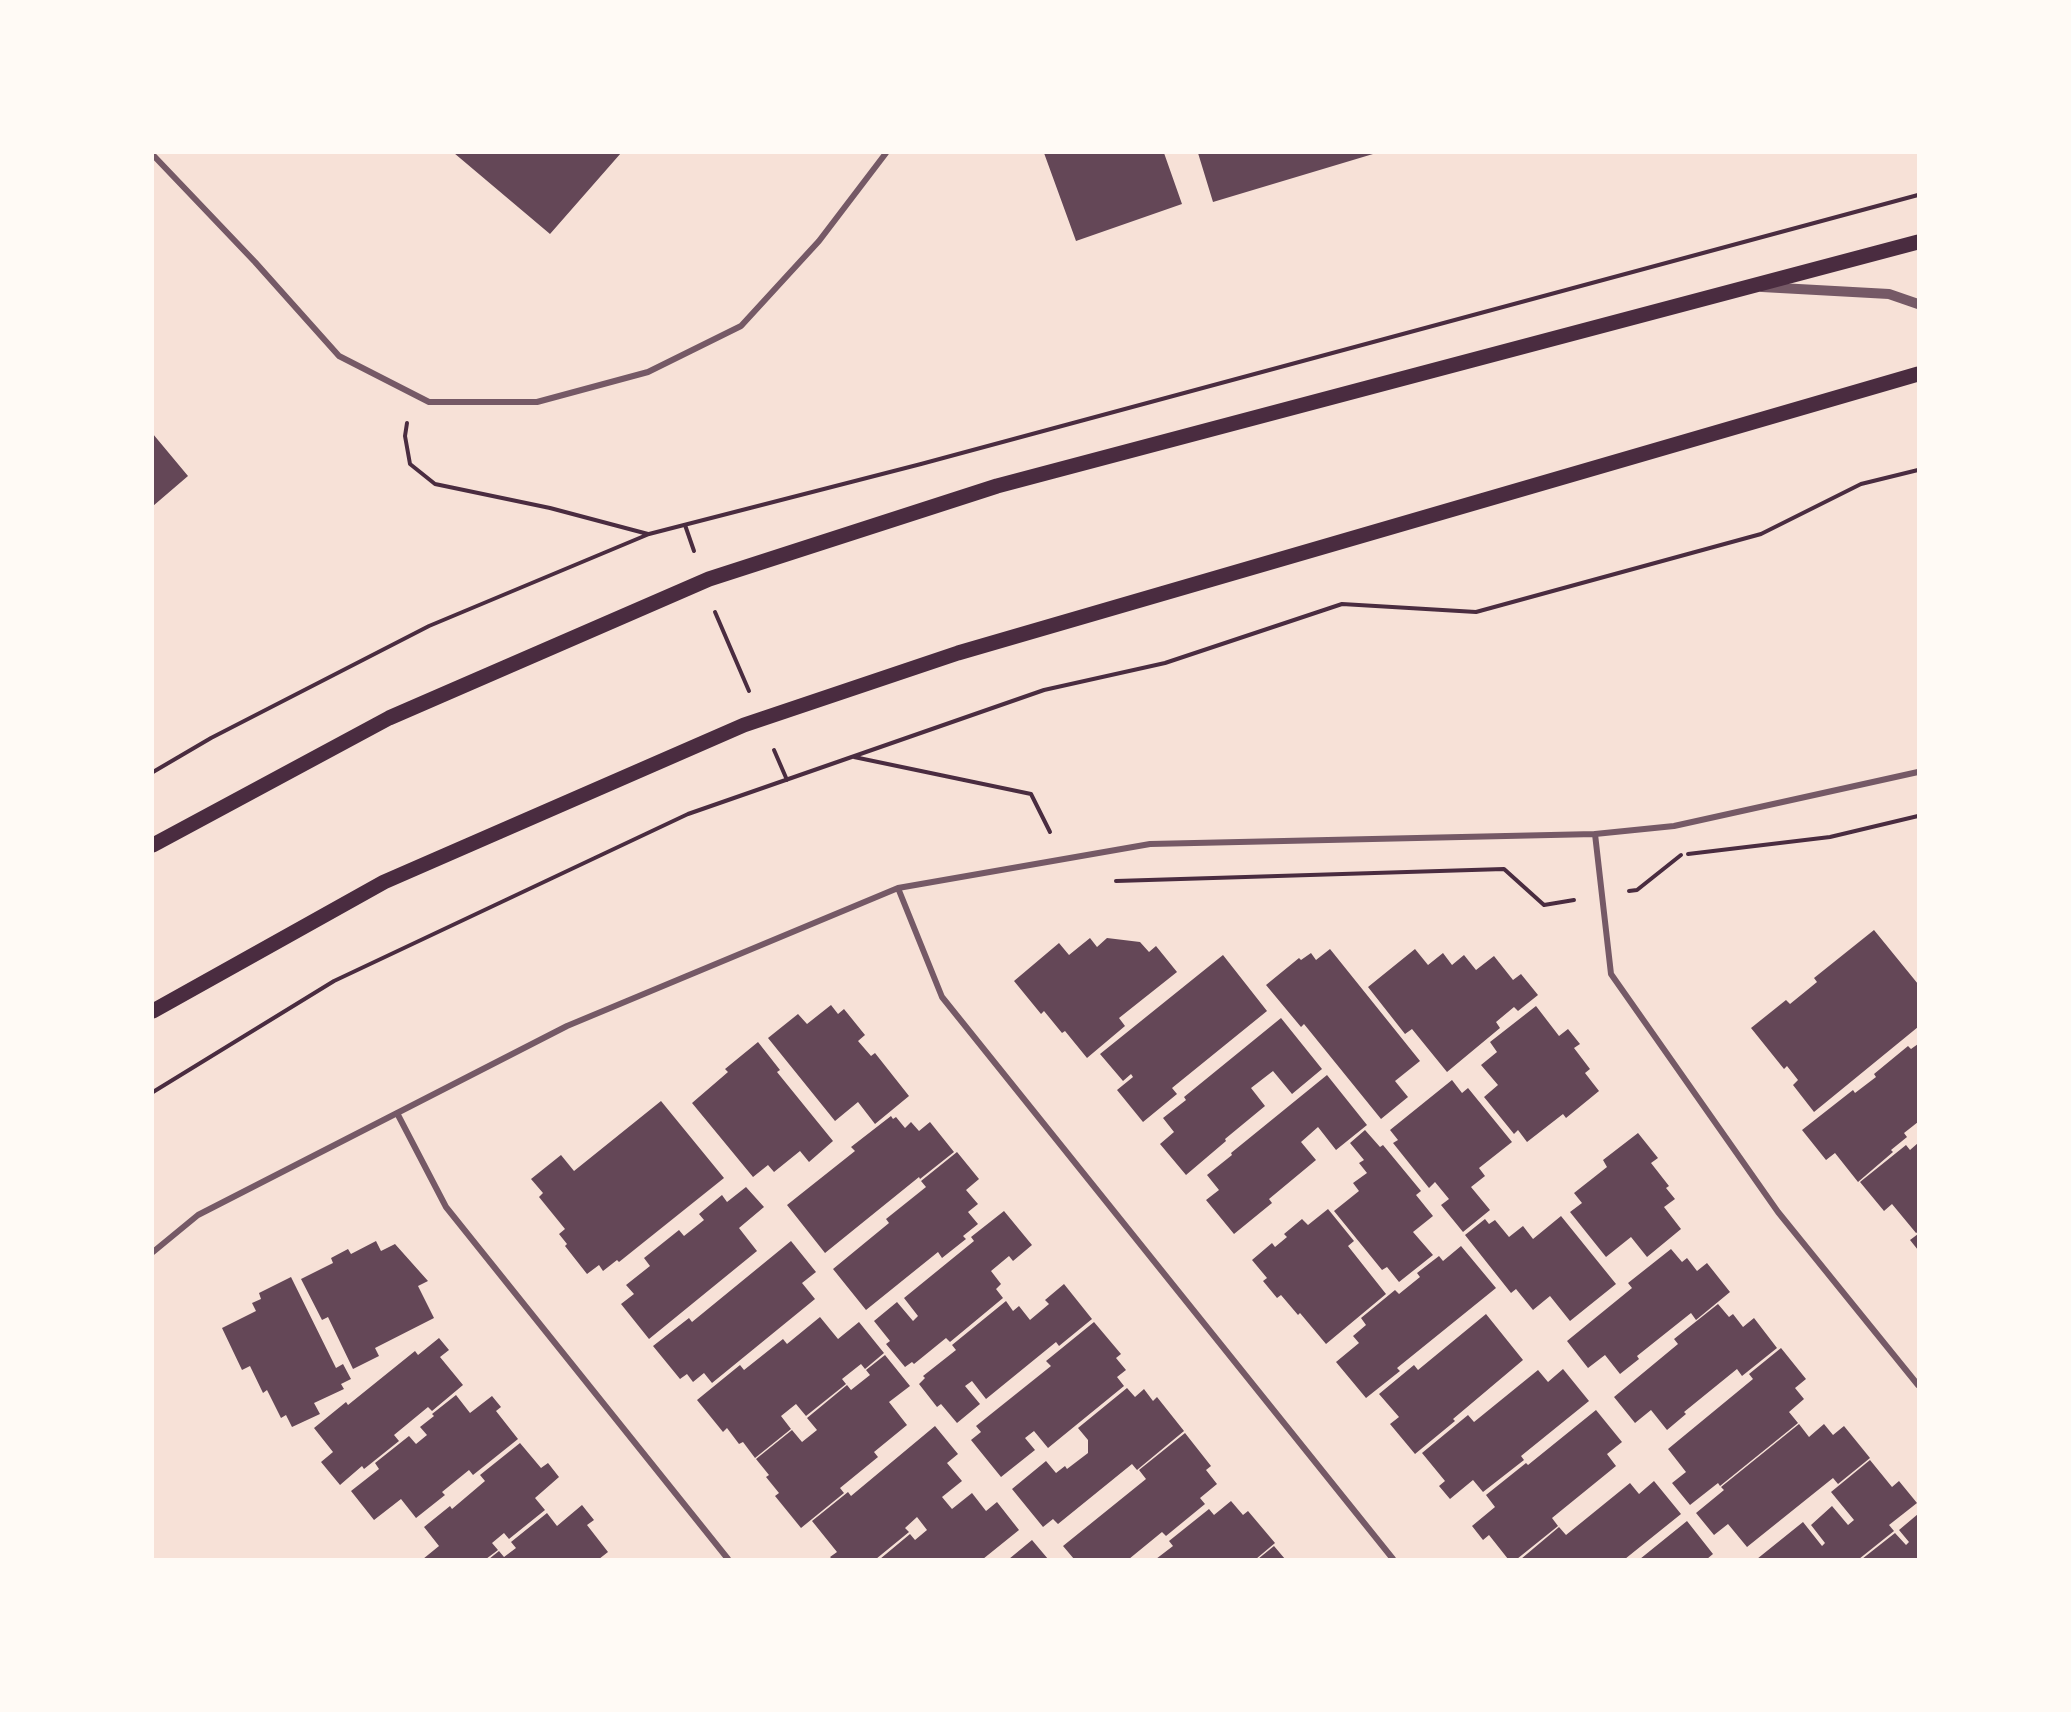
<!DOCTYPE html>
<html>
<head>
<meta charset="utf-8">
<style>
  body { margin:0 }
  #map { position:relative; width:2071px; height:1712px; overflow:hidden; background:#f7e1d7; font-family:Rubik,sans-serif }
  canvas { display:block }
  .frame { position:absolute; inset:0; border:154px solid #fffaf5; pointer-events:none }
</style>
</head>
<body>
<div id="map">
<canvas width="2071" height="1712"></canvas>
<div class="frame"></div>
</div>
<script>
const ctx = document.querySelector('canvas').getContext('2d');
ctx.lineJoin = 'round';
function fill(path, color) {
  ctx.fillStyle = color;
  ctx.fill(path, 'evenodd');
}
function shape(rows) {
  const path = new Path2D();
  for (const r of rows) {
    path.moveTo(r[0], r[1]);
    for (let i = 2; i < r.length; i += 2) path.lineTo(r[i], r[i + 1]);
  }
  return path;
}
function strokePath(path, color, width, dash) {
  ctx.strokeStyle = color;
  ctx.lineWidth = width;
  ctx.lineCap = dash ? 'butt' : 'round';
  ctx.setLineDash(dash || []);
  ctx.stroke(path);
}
const building = shape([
  [454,153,621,153,550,234],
  [1044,153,1164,153,1182,204,1076,241],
  [1198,153,1373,153,1373,154,1213,202],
  [153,434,188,476,153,506],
  [1874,930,1918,984,1918,1027,1814,1112,1793,1085,1798,1080,1787,1066,1784,1069,1751,1028,1786,1000,1790,1004,1817,982,1814,978],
  [1090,938,1097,947,1107,938,1140,942,1149,952,1156,946,1177,972,1119,1018,1125,1026,1087,1058,1065,1031,1062,1033,1044,1011,1041,1014,1014,981,1059,943,1069,955],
  [1330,949,1420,1061,1395,1081,1408,1097,1381,1119,1304,1024,1301,1027,1266,985,1299,958,1301,960,1311,953,1316,960],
  [1415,949,1428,965,1443,953,1452,965,1464,955,1476,970,1494,956,1513,980,1521,974,1538,995,1518,1011,1514,1007,1496,1022,1500,1028,1447,1072,1412,1029,1405,1034,1368,987],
  [1223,955,1267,1011,1172,1088,1177,1094,1143,1122,1117,1090,1133,1077,1131,1074,1123,1081,1100,1054],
  [831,1005,838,1014,844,1009,865,1035,858,1041,871,1056,875,1053,909,1096,875,1124,858,1102,835,1121,768,1038,798,1014,807,1024],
  [1536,1006,1559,1036,1568,1029,1580,1044,1574,1048,1590,1069,1585,1073,1599,1091,1566,1118,1563,1114,1527,1142,1518,1130,1514,1134,1484,1097,1498,1085,1481,1065,1497,1052,1490,1042],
  [1281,1018,1322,1069,1292,1094,1273,1071,1251,1088,1265,1106,1225,1139,1226,1141,1186,1175,1160,1144,1174,1132,1163,1118,1186,1100,1184,1097],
  [758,1042,780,1070,777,1072,833,1141,809,1162,800,1151,774,1172,768,1165,753,1177,692,1103,728,1072,725,1069],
  [1918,1044,1918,1122,1904,1133,1907,1137,1891,1150,1893,1152,1858,1182,1835,1153,1826,1160,1802,1130,1853,1090,1855,1093,1876,1077,1874,1074,1908,1046,1911,1049],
  [1327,1075,1367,1125,1336,1150,1318,1127,1301,1142,1316,1160,1269,1199,1272,1203,1234,1234,1206,1200,1219,1190,1207,1175,1232,1155,1231,1153],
  [1452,1080,1462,1093,1468,1088,1512,1142,1479,1168,1485,1176,1471,1187,1490,1210,1463,1232,1441,1205,1449,1199,1435,1182,1429,1188,1393,1143,1398,1140,1390,1130],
  [661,1101,724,1178,619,1262,617,1260,603,1271,599,1265,587,1274,565,1246,567,1244,559,1234,565,1229,539,1197,543,1193,531,1179,561,1155,574,1171],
  [891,1116,893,1119,896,1117,905,1128,911,1122,919,1131,930,1122,954,1152,920,1179,919,1177,825,1253,787,1205,855,1151,851,1147],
  [1365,1130,1380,1147,1383,1145,1421,1191,1416,1195,1433,1216,1413,1232,1433,1255,1399,1282,1387,1267,1382,1270,1334,1211,1359,1191,1353,1183,1367,1173,1359,1163,1364,1160,1350,1143],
  [1638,1133,1658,1158,1651,1163,1669,1186,1666,1188,1675,1199,1664,1207,1681,1229,1647,1257,1631,1237,1606,1257,1570,1212,1582,1203,1574,1193,1607,1167,1603,1160],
  [1918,1143,1918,1232,1916,1233,1892,1204,1884,1211,1860,1182,1906,1145,1910,1150],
  [957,1152,979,1179,966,1190,978,1204,968,1212,978,1224,963,1236,966,1239,942,1258,938,1252,866,1310,833,1269,889,1223,886,1219,926,1187,921,1181],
  [746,1187,764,1207,739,1228,757,1251,649,1339,621,1304,634,1294,626,1285,650,1266,644,1258,679,1230,684,1236,704,1220,699,1214,722,1195,727,1202],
  [1328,1209,1354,1241,1348,1246,1386,1294,1326,1344,1300,1313,1298,1315,1281,1295,1277,1298,1263,1281,1267,1278,1252,1260,1272,1243,1275,1247,1287,1237,1284,1234,1302,1219,1308,1225],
  [1004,1211,1032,1245,1013,1261,1009,1256,991,1271,1001,1284,996,1289,1003,1298,950,1342,946,1338,914,1364,912,1362,905,1367,886,1344,890,1341,874,1321,897,1302,913,1321,918,1316,904,1298,974,1241,971,1237],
  [1561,1216,1616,1284,1570,1321,1550,1296,1533,1310,1516,1289,1511,1293,1465,1235,1485,1219,1489,1224,1495,1220,1509,1237,1523,1226,1533,1239],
  [1918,1234,1918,1250,1910,1240],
  [376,1241,381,1251,395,1244,428,1281,418,1286,434,1318,375,1348,379,1356,353,1369,328,1317,322,1320,301,1279,333,1263,331,1258,348,1249,351,1254],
  [791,1241,816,1272,802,1283,815,1299,712,1383,704,1373,693,1382,687,1374,680,1379,653,1346,689,1318,692,1322],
  [1461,1246,1496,1288,1397,1368,1400,1371,1366,1398,1336,1362,1359,1343,1353,1336,1366,1325,1361,1318,1395,1290,1399,1294,1420,1277,1417,1273,1439,1256,1443,1261],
  [1671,1249,1682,1262,1687,1258,1697,1271,1707,1263,1730,1292,1696,1320,1691,1313,1637,1356,1639,1359,1620,1374,1605,1355,1588,1368,1567,1341,1632,1288,1628,1283],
  [291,1277,336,1368,343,1364,351,1379,341,1384,344,1389,314,1403,320,1414,292,1427,286,1415,281,1418,267,1390,263,1393,250,1366,242,1370,222,1328,256,1311,252,1303,261,1299,259,1293],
  [1064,1284,1092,1319,1059,1346,1056,1342,986,1399,972,1381,965,1386,980,1404,957,1423,941,1404,937,1407,919,1384,925,1378,923,1376,956,1350,952,1345,1006,1301,1013,1311,1019,1306,1030,1320,1049,1304,1045,1300],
  [1718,1304,1729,1317,1733,1314,1743,1327,1754,1318,1777,1348,1742,1376,1737,1369,1684,1412,1686,1414,1667,1430,1651,1410,1635,1423,1614,1397,1678,1344,1674,1339],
  [1486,1314,1523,1360,1453,1419,1455,1421,1415,1454,1390,1424,1399,1417,1379,1394,1414,1365,1418,1370],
  [820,1317,838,1339,859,1322,884,1353,865,1369,861,1364,842,1379,846,1384,806,1416,796,1404,781,1416,791,1429,755,1458,743,1442,739,1444,727,1428,723,1432,697,1400,740,1365,744,1370,783,1339,787,1344],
  [1094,1322,1121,1354,1116,1358,1126,1370,1117,1377,1124,1386,1048,1448,1034,1431,1025,1438,1035,1450,1001,1477,971,1440,981,1432,976,1426,1051,1366,1046,1361],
  [439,1338,449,1350,440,1357,463,1385,432,1411,428,1407,394,1435,399,1441,364,1469,362,1466,340,1485,321,1462,333,1452,314,1428,346,1402,348,1405,415,1351,418,1355],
  [1781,1348,1806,1379,1795,1388,1804,1399,1789,1412,1798,1423,1720,1486,1718,1483,1690,1505,1672,1483,1686,1472,1668,1449,1753,1379,1749,1374],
  [885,1355,910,1386,889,1402,907,1425,874,1452,878,1457,840,1488,844,1493,801,1528,775,1496,779,1493,766,1477,769,1475,756,1459,792,1430,802,1442,817,1430,807,1418,847,1385,851,1390,870,1375,866,1370],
  [1563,1369,1589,1401,1521,1456,1524,1460,1483,1492,1473,1480,1450,1499,1439,1486,1445,1481,1422,1453,1468,1415,1474,1422,1538,1370,1548,1382],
  [1127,1388,1135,1397,1144,1389,1153,1401,1157,1397,1184,1431,1137,1470,1132,1464,1058,1524,1053,1519,1043,1527,1012,1489,1046,1461,1056,1473,1065,1466,1067,1469,1088,1453,1088,1440,1078,1428],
  [456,1395,470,1413,492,1396,501,1407,496,1411,518,1439,473,1475,469,1470,442,1492,445,1495,416,1518,401,1499,374,1520,351,1491,379,1469,375,1463,409,1436,416,1444,427,1435,420,1427,434,1416,432,1414],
  [1596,1410,1622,1442,1607,1454,1616,1466,1552,1518,1558,1526,1517,1559,1508,1559,1489,1535,1483,1540,1472,1526,1495,1507,1486,1495,1526,1463,1528,1465],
  [1799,1424,1809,1437,1824,1424,1833,1435,1844,1426,1870,1458,1838,1484,1833,1478,1747,1547,1728,1524,1714,1535,1696,1513,1724,1490,1721,1487],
  [935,1426,958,1454,947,1463,962,1481,942,1497,952,1509,972,1493,986,1511,997,1502,1019,1530,983,1559,880,1559,910,1534,915,1540,927,1530,917,1517,905,1528,909,1532,876,1559,832,1559,830,1557,837,1552,812,1521,848,1492,851,1496],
  [1185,1433,1211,1466,1206,1470,1217,1484,1200,1498,1205,1504,1166,1536,1162,1532,1129,1559,1074,1559,1063,1546,1146,1479,1139,1470],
  [520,1443,541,1468,548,1463,559,1477,535,1498,545,1510,509,1539,504,1533,492,1543,498,1550,486,1559,423,1559,439,1546,424,1527,450,1506,452,1509,485,1481,480,1475],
  [1870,1460,1892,1487,1899,1481,1917,1503,1889,1525,1894,1531,1859,1559,1757,1559,1803,1522,1822,1546,1825,1543,1811,1525,1832,1506,1848,1525,1854,1520,1831,1492],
  [1654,1481,1681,1514,1625,1559,1521,1559,1559,1527,1566,1535,1630,1483,1639,1494],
  [1231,1501,1243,1515,1248,1511,1275,1543,1256,1559,1156,1559,1173,1546,1169,1541,1209,1509,1214,1515],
  [582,1505,594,1520,587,1525,608,1552,599,1559,489,1559,499,1551,504,1557,516,1548,511,1542,547,1513,557,1526],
  [1918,1514,1918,1559,1862,1559,1895,1533,1906,1545,1909,1542,1899,1530],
  [1687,1521,1713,1554,1707,1559,1640,1559],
  [1032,1540,1048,1559,1009,1559],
  [1274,1546,1285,1559,1258,1559]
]);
const path = shape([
  [407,423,405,436,410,464,435,484,550,508,648,534],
  [685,525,694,551],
  [715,612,749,691],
  [774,750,787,780],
  [854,757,1031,794,1050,832],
  [153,772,211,738,429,626,649,534,921,464,1918,195],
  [1688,854,1830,837,1918,816],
  [1116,881,1504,869,1544,905,1574,900],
  [1629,891,1637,890,1681,855],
  [153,1092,334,981,688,814,1044,690,1165,663,1342,604,1476,612,1761,534,1861,484,1918,470]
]);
const minor = shape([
  [153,155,255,262,339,356,429,402,537,402,648,372,741,326,819,241,886,153],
  [1595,834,1611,974,1778,1212,1918,1385],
  [898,888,942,997,1393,1559],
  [397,1113,446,1207,728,1559],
  [153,1252,198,1215,567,1026,898,888,1150,844,1595,834,1674,826,1918,772]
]);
const tertiary = shape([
  [1762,287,1889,294,1918,304]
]);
const primary = shape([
  [153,845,389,718,709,579,997,486,1918,242],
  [153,1011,384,882,744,725,958,653,1918,374]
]);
fill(building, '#644757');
strokePath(path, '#4a2c40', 4);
strokePath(minor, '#755966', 6);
strokePath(tertiary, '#755966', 10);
strokePath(primary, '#4a2c40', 15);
</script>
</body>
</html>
